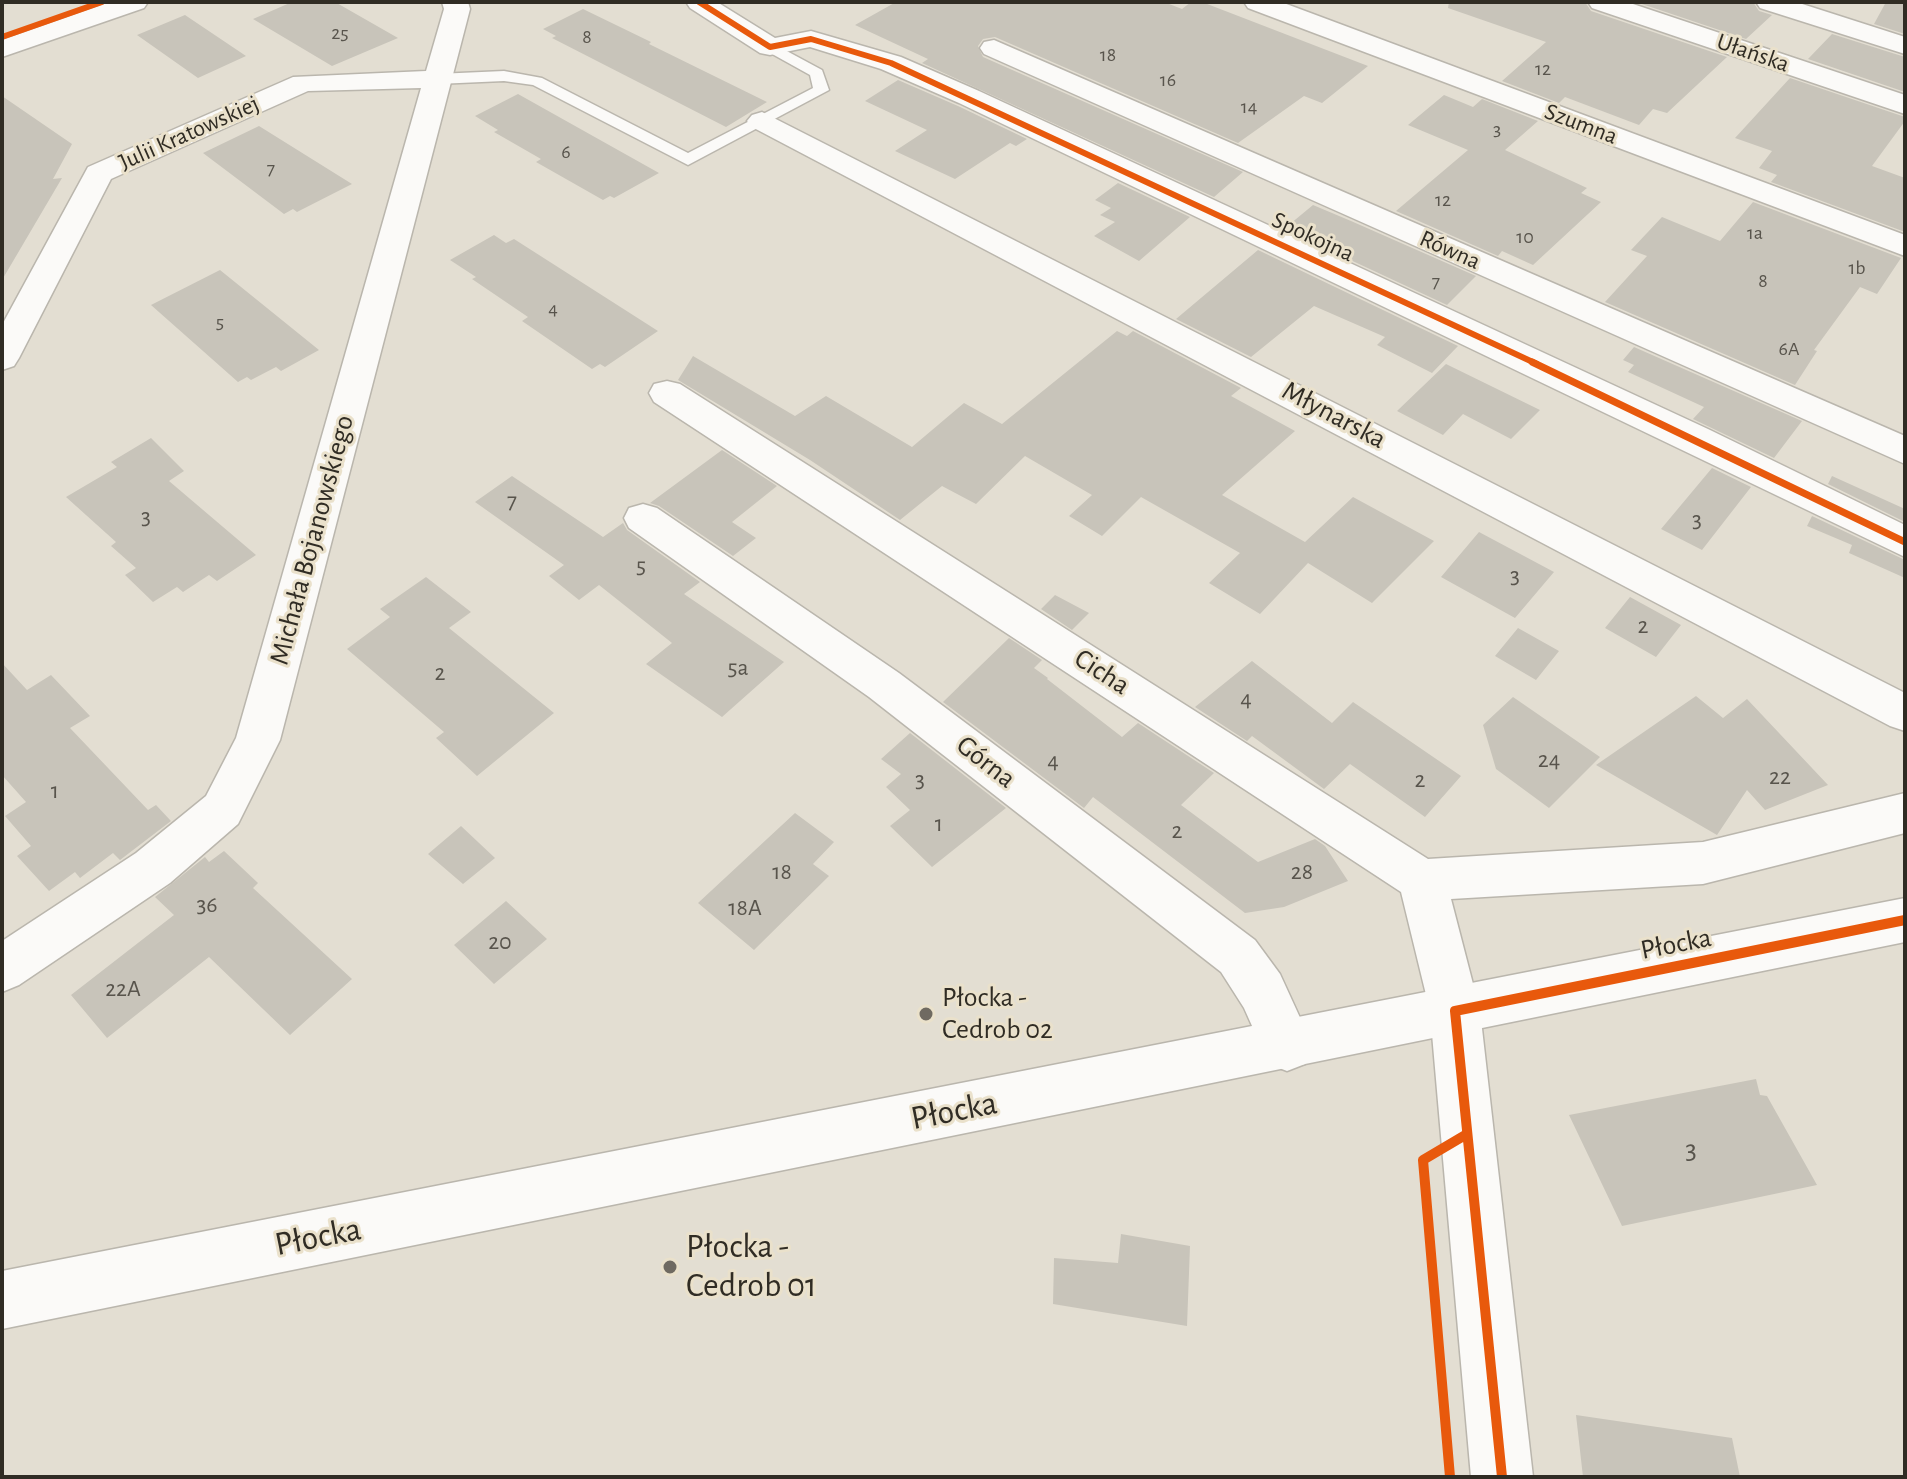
<!DOCTYPE html>
<html>
<head>
<meta charset="utf-8">
<style>
  body { margin:0 }
  #map { position:relative; width:1907px; height:1479px; overflow:hidden; background:#e3ded2; font-family:"Alegreya Sans",sans-serif }
  canvas { display:block }
  .frame { position:absolute; inset:0; border:4px solid #302c24; pointer-events:none }
</style>
</head>
<body>
<div id="map">
<canvas width="1907" height="1479"></canvas>
<div class="frame"></div>
</div>
<script>
const ctx = document.querySelector('canvas').getContext('2d');
ctx.lineJoin = 'round';
function fill(path, color) {
  ctx.fillStyle = color;
  ctx.fill(path, 'evenodd');
}
function shape(rows) {
  const path = new Path2D();
  for (const r of rows) {
    path.moveTo(r[0], r[1]);
    for (let i = 2; i < r.length; i += 2) path.lineTo(r[i], r[i + 1]);
  }
  return path;
}
function strokePath(path, color, width, dash) {
  ctx.strokeStyle = color;
  ctx.lineWidth = width;
  ctx.lineCap = dash ? 'butt' : 'round';
  ctx.setLineDash(dash || []);
  ctx.stroke(path);
}
function label(font, color, halo, rows, align = 'center') {
  ctx.font = font + ' "Alegreya Sans",sans-serif';
  ctx.lineWidth = 6;
  ctx.setLineDash([]);
  ctx.textBaseline = 'middle';
  ctx.strokeStyle = halo;
  ctx.fillStyle = color;
  for (const [text, x, y, turn = 0] of rows) {
    ctx.save();
    ctx.translate(x, y);
    ctx.rotate((+turn || 0) * Math.PI / 180);
    ctx.textAlign = isNaN(turn) ? turn : align;
    if (halo) ctx.strokeText(text, 0, 0);
    ctx.fillText(text, 0, 0);
    ctx.restore();
  }
}
const building = shape([
  [292,2,335,2,398,38,332,66,253,19],
  [896,2,1164,2,1182,9,1191,2,1202,2,1368,66,1322,103,1304,96,1238,143,995,37,983,39,978,46,983,57,1243,172,1214,197,922,63,928,59,855,25],
  [1449,2,1585,2,1591,11,1727,57,1667,113,1653,109,1639,125,1565,97,1559,103,1502,81,1546,42,1448,8],
  [1636,2,1753,2,1759,11,1772,15,1746,39],
  [1886,2,1905,2,1905,34,1874,24],
  [583,9,651,42,649,44,767,102,726,127,552,38,556,36,543,29],
  [185,15,246,56,198,78,137,35],
  [1832,34,1905,57,1905,92,1808,59],
  [1790,78,1905,117,1905,121,1872,166,1905,178,1905,232,1771,182,1777,175,1759,168,1772,151,1735,138],
  [898,80,958,106,1027,139,1016,146,1010,143,955,179,895,151,927,130,865,101],
  [518,94,659,173,614,198,610,196,603,200,536,162,541,159,494,132,498,130,475,116],
  [1444,95,1473,107,1482,99,1538,121,1505,150,1587,188,1581,193,1601,202,1533,265,1502,251,1498,256,1396,211,1468,150,1408,125],
  [2,96,72,144,53,179,62,178,2,280],
  [259,126,352,184,297,212,293,209,284,214,203,153],
  [1118,183,1190,217,1139,261,1094,236,1115,222,1100,215,1111,208,1095,200],
  [1753,202,1901,258,1877,294,1860,287,1814,350,1817,351,1795,385,1605,302,1647,256,1631,250,1662,217,1720,241],
  [1313,205,1351,221,1476,276,1447,305,1284,229],
  [494,235,506,243,514,239,658,331,605,367,600,364,592,369,522,321,528,317,472,279,476,277,450,260],
  [1258,250,1458,346,1432,373,1377,345,1385,337,1314,306,1251,357,1176,319],
  [220,270,319,350,281,371,276,367,251,380,247,377,238,382,151,305],
  [1117,331,1127,336,1133,331,1241,388,1231,396,1295,431,1222,495,1305,542,1353,497,1434,541,1372,603,1308,563,1260,614,1209,583,1240,553,1141,497,1102,536,1069,516,1092,495,1025,456,976,504,942,486,900,520,810,460,678,380,693,356,795,416,826,396,912,447,964,403,1002,424],
  [1634,347,1802,421,1774,458,1693,419,1704,407,1628,372,1634,365,1623,360],
  [1446,364,1540,410,1511,439,1463,414,1443,435,1397,411],
  [151,438,184,471,169,481,256,555,217,581,209,575,183,592,177,587,153,602,125,575,136,568,111,546,116,542,66,497,117,467,111,462],
  [722,450,777,486,732,522,756,538,733,556,659,506,650,503],
  [1712,468,1751,487,1702,550,1661,529],
  [512,476,603,537,623,523,627,530,700,582,684,594,784,662,722,717,646,664,672,643,599,585,579,600,549,576,564,565,475,502],
  [1832,476,1905,509,1905,522,1828,484],
  [1812,516,1905,560,1905,578,1849,553,1852,545,1807,526],
  [1479,532,1554,572,1515,618,1441,577],
  [426,577,471,612,449,628,554,713,477,776,436,738,444,732,347,649,390,617,380,609],
  [1055,595,1089,613,1072,630,1041,609],
  [1630,597,1681,625,1656,657,1605,628],
  [1518,628,1559,651,1536,680,1495,656],
  [1009,638,1042,660,1034,668,1048,678,1047,679,1122,737,1138,723,1214,773,1181,805,1258,862,1315,839,1325,846,1348,881,1284,907,1245,913,1093,797,1084,808,943,702],
  [1252,661,1332,723,1353,702,1461,776,1425,817,1350,764,1324,789,1252,736,1247,741,1195,707],
  [2,663,27,690,51,675,90,716,70,728,148,810,156,805,171,821,120,860,113,853,80,878,75,872,49,891,17,856,31,846,5,816,26,802,2,775],
  [1696,696,1723,718,1747,699,1828,785,1765,810,1747,790,1717,835,1596,765],
  [1513,697,1600,757,1549,808,1496,769,1483,725],
  [910,733,1006,808,932,867,890,826,910,810,886,787,901,774,881,759],
  [795,813,834,842,813,864,829,876,754,950,698,903],
  [461,826,495,858,463,884,428,854],
  [224,851,258,883,253,888,352,979,290,1035,209,957,107,1038,71,995,174,915,155,897,205,857,209,862],
  [506,901,547,939,494,984,454,945],
  [1756,1079,1760,1095,1767,1096,1817,1185,1622,1226,1569,1115],
  [1121,1234,1190,1246,1187,1326,1053,1304,1054,1258,1118,1263],
  [1576,1415,1732,1438,1740,1477,1583,1477]
]);
const service = shape([
  [770,42,822,70,829,90,688,165,533,85,504,81,437,84,429,79,437,74,504,71,542,78,688,153,813,88,810,75,765,50,765,44,770,42]
]);
const minor = shape([
  [110,2,148,2,144,8,2,57,2,40,110,2],
  [442,2,468,2,470,9,280,740,238,824,170,883,19,985,2,992,2,941,136,853,206,796,236,738,421,88,308,91,111,179,19,358,14,366,2,370,2,325,88,167,293,77,426,71,444,9,442,2],
  [686,2,717,2,775,38,811,31,901,57,979,91,1708,429,1905,525,1905,557,959,103,881,69,810,47,770,55,760,53,690,8,686,2],
  [1244,2,1281,2,1905,235,1905,256,1248,8,1244,2],
  [1588,2,1627,2,1905,95,1905,114,1592,8,1588,2],
  [1756,2,1796,2,1905,37,1905,54,1760,8,1756,2],
  [994,40,1905,436,1905,464,984,54,980,48,984,42,994,40],
  [762,112,1905,693,1905,731,1890,726,752,127,747,121,752,115,762,112],
  [667,381,680,384,1428,859,1703,842,1905,793,1905,833,1703,884,1451,899,1480,1011,1533,1477,1471,1477,1430,1011,1401,892,654,402,649,393,654,384,667,381],
  [643,504,657,508,899,673,1255,940,1280,974,1313,1046,1305,1064,1287,1071,1269,1064,1244,1008,1221,972,869,697,629,528,624,518,629,508,643,504]
]);
const secondary = shape([
  [1905,898,1905,942,2,1329,2,1271,1905,898]
]);
const cyclewayFar2 = shape([
  [699,2,770,47,811,39,891,63,1537,364],
  [2,37,102,2]
]);
const cyclewayFar1 = shape([
  [1532,362,1905,542]
]);
const cycleway = shape([
  [1450,1477,1423,1160,1467,1134],
  [1502,1477,1455,1011,1905,920]
]);
const markers = [
  [926,1014,8,"#6f6a61"],
  [670,1267,8,"#6f6a61"]
];
const farNumbernames = [
  ["25",340,33],
  ["8",587,37],
  ["18",1108,55],
  ["12",1543,69],
  ["16",1168,80],
  ["14",1249,107],
  ["3",1497,129],
  ["6",566,152],
  ["7",271,169],
  ["12",1443,200],
  ["1a",1755,233],
  ["10",1525,237],
  ["1b",1857,268],
  ["8",1763,281],
  ["7",1436,282],
  ["4",553,309],
  ["5",220,322],
  ["6A",1789,349]
];
const farStreetnames = [
  ["Ułańska",1753,53,19],
  ["Szumna",1581,124,21],
  ["Julii Kratowskiej",189,133,-24],
  ["Spokojna",1313,237,25],
  ["Równa",1450,250,24]
];
const numberNames = [
  ["7",512,501],
  ["3",146,517],
  ["3",1697,520],
  ["5",641,566],
  ["3",1515,576],
  ["2",1643,626],
  ["5a",738,668],
  ["2",440,673],
  ["4",1246,699],
  ["24",1549,760],
  ["4",1053,761],
  ["22",1780,777],
  ["3",920,780],
  ["2",1420,780],
  ["1",55,791],
  ["1",939,824],
  ["2",1177,831],
  ["18",782,872],
  ["28",1302,872],
  ["36",207,905],
  ["18A",745,908],
  ["20",500,942],
  ["22A",123,989]
];
const streetNames = [
  ["Młynarska",1334,415,28],
  ["Michała Bojanowskiego",312,540,-75],
  ["Cicha",1102,672,33],
  ["Górna",986,762,38],
  ["Płocka",1676,944,-11]
];
const poiNames = [
  ["Płocka -",942,998],
  ["Cedrob 02",942,1030]
];
const nearNumbernames = [
  ["3",1691,1150]
];
const nearStreetnames = [
  ["Płocka",954,1111,-11],
  ["Płocka",318,1237,-11]
];
const nearPoinames = [
  ["Płocka -",686,1247],
  ["Cedrob 01",686,1286]
];
fill(building, '#c8c4ba');
strokePath(service, '#bab6ad', 3);
strokePath(minor, '#bab6ad', 3);
strokePath(secondary, '#bab6ad', 3);
fill(service, '#fbfaf8');
fill(minor, '#fbfaf8');
fill(secondary, '#fbfaf8');
strokePath(cyclewayFar2, '#e8590c', 6);
strokePath(cyclewayFar1, '#e8590c', 7);
strokePath(cycleway, '#e8590c', 10);
for (const [x, y, r, color] of markers) {
  const dot = new Path2D();
  dot.arc(x, y, r, 0, 2 * Math.PI);
  ctx.fillStyle = color;
  ctx.fill(dot);
  strokePath(dot, '#eae1cb', 3);
}
label('20px', '#58544c', null, farNumbernames);
label('24px', '#302c24', '#eae1cb', farStreetnames);
label('24px', '#58544c', null, numberNames);
label('28px', '#302c24', '#eae1cb', streetNames);
label('28px', '#302c24', '#eae1cb', poiNames, 'left');
label('28px', '#58544c', null, nearNumbernames);
label('34px', '#302c24', '#eae1cb', nearStreetnames);
label('34px', '#302c24', '#eae1cb', nearPoinames, 'left');
</script>
</body>
</html>
